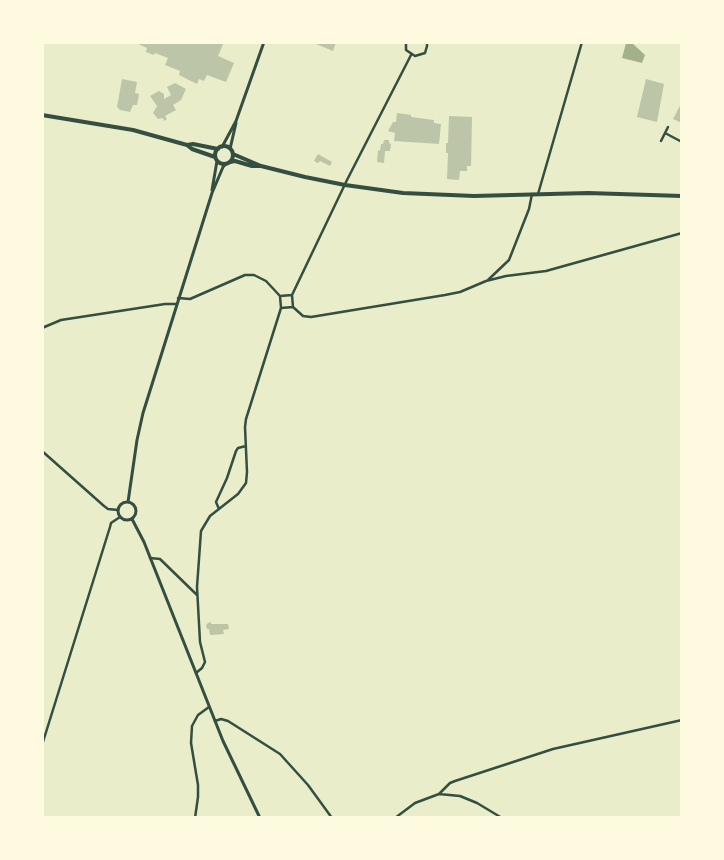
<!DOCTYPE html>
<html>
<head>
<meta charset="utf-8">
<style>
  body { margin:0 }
  #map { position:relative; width:724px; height:860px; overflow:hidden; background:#e9edc9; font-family:Roboto,sans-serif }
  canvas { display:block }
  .frame { position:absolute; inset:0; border:44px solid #fefae0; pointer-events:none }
</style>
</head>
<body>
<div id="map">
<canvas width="724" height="860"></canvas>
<div class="frame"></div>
</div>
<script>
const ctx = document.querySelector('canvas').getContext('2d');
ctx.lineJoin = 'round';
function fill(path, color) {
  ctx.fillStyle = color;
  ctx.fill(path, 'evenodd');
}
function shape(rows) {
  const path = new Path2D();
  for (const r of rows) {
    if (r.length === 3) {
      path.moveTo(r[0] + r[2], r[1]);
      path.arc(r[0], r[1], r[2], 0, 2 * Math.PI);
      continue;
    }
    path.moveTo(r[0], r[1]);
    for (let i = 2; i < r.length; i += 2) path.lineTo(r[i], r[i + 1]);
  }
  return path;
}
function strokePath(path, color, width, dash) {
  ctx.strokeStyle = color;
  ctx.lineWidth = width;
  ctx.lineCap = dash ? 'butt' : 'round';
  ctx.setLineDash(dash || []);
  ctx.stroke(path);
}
const water = shape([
  [626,43,632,43,645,55,642,63,622,58]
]);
const building = shape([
  [134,42,224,42,218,56,234,63,226,82,207,75,204,81,199,79,197,84,179,75,180,71,165,65,168,58,155,53,154,55,146,52,147,48],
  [311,42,336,42,333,51],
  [122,79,137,82,135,93,139,94,137,105,133,105,130,112,120,110,117,107],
  [646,79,664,84,657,122,637,117],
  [175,83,186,89,181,100,173,105,176,110,165,116,167,119,164,121,163,118,158,119,153,113,157,106,150,96,159,91,164,94,164,99,171,95,167,87],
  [682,102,682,123,673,119],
  [397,113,411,115,411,117,434,120,434,123,441,124,439,144,394,141,395,133,388,131,393,122,396,122],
  [449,116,472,117,471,166,467,166,467,171,460,171,459,180,447,179,448,153,446,153,446,143,448,143],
  [384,140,389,140,389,143,391,144,390,151,385,151,384,163,377,162,378,150,380,151,381,144,383,144],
  [318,154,332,162,330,166,320,161,318,163,314,161],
  [211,622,211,624,228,624,229,629,223,630,224,634,210,635,209,629,207,629,206,625,208,623]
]);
const minor = shape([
  [406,42,406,50,415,56,425,53,427,46,427,42],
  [665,133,682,142],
  [661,141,668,127],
  [538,194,582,42],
  [488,280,509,260,529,209,532,194],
  [280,296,292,295],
  [178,298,190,299,245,275,254,275,266,281,280,296,281,308,246,419,245,427,247,472,246,483,238,494,210,516,201,531,197,587,200,642,205,662,202,668,196,673],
  [293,307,303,316,311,317,445,295,460,292,486,281,506,276,546,271,682,233],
  [293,307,292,295,347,180,411,55],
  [281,308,293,307],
  [42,328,61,320,165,304,176,304],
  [42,451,104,506,108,509,118,510],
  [219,509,216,502,227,478,236,451,238,448,246,446],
  [150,558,160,559,197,595],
  [215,721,221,719,228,721,280,754,308,785,332,818],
  [42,745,110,527,111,523,120,517],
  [439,794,460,796,477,803,502,818],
  [195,818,198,797,198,785,191,743,192,726,198,715,209,707],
  [395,818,415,803,439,794,450,783,455,781,553,749,682,720]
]);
const tertiary = shape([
  [222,147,236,121,264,42],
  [230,149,236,123],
  [212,190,217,161],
  [127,511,9],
  [128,502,137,440,143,413,212,193,223,167,226,164],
  [132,519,144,542,223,741,260,818]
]);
const secondary = shape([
  [42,115,133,130,187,145,193,144,218,149],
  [187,145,192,149,215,157],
  [224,155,9],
  [233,154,261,166,305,177,345,185,403,193,474,196,588,193,682,196],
  [230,162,235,161,252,166,261,166]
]);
fill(water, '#a3b18a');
fill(building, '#bcc5a7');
strokePath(minor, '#344e41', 2.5);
strokePath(tertiary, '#344e41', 3);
strokePath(secondary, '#344e41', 4);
</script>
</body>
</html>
